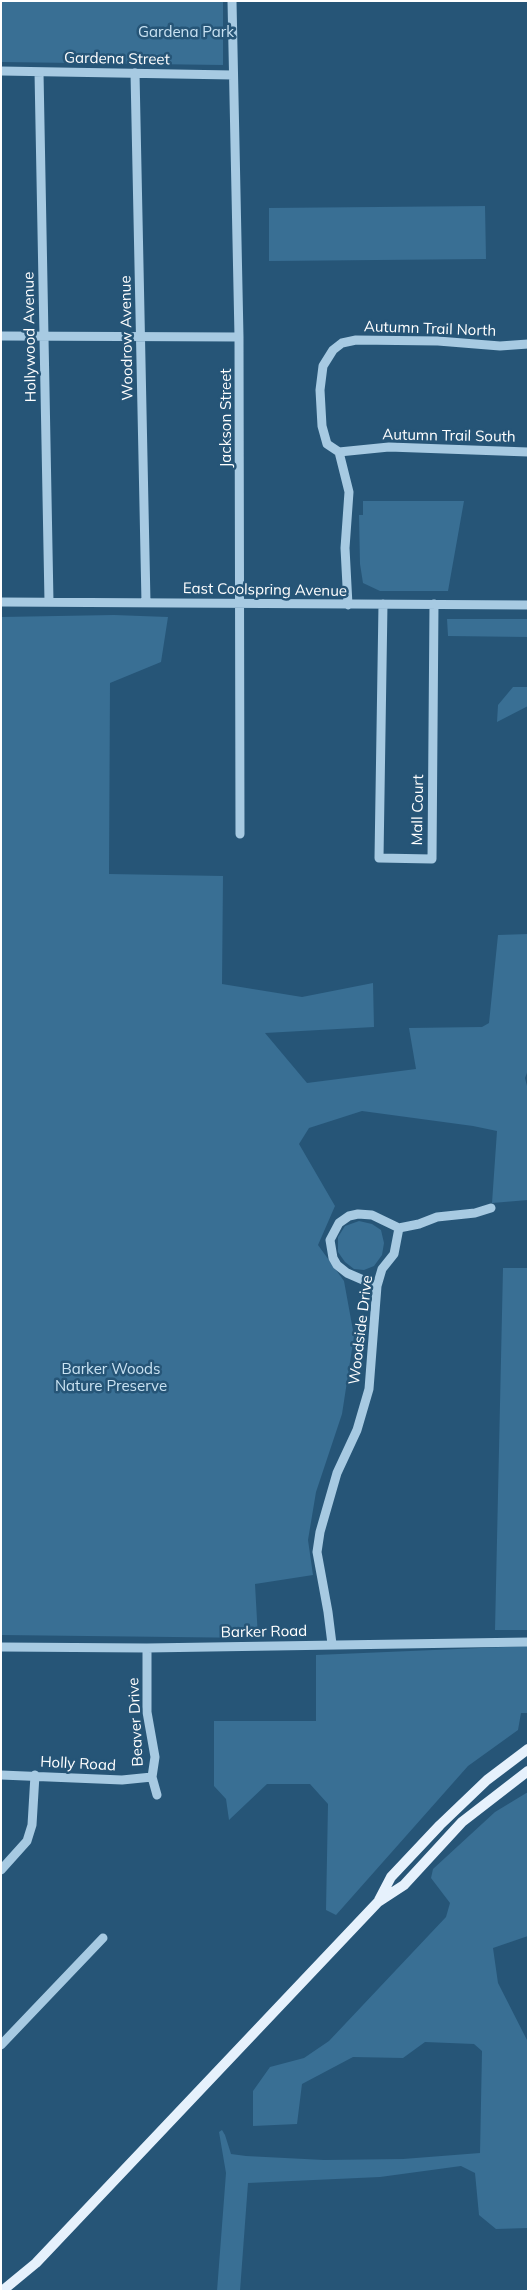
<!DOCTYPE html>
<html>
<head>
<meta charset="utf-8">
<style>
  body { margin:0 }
  #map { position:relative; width:529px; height:2292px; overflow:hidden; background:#265577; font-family:Mulish,sans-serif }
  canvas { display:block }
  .frame { position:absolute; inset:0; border:2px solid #fff; pointer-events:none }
</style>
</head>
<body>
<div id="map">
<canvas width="529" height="2292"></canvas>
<div class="frame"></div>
</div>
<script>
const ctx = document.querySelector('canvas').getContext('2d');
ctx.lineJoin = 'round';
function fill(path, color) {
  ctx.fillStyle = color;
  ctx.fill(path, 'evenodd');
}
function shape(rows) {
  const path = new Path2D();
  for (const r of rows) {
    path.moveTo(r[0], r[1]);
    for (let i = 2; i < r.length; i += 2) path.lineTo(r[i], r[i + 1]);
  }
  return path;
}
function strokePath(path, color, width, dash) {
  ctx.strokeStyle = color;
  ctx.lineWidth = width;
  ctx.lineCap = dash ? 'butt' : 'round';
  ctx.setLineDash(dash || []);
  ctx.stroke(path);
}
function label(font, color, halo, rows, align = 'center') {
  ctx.font = font + ' Mulish,sans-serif';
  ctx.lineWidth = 5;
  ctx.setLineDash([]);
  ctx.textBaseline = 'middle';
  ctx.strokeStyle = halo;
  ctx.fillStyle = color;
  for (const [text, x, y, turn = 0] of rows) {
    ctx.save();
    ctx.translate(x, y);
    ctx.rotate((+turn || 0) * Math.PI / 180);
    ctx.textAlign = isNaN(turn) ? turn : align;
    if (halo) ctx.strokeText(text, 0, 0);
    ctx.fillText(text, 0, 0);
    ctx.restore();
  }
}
const green = shape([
  [1,1,223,1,223,65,1,62],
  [485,206,486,259,269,261,269,208],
  [363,501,464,501,448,591,380,591,363,583,360,564,359,515,363,515],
  [114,615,168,617,161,662,110,683,109,874,223,876,222,984,302,997,373,983,374,1027,265,1033,307,1083,416,1069,409,1028,482,1027,489,1023,498,935,528,934,528,1070,525,1078,528,1090,528,1200,492,1203,497,1131,473,1126,362,1111,309,1128,299,1144,335,1206,318,1245,344,1281,354,1336,342,1414,316,1492,308,1540,313,1575,255,1584,258,1638,1,1635,1,617],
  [447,619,528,619,528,637,448,636],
  [513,687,528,687,528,706,497,722,498,705],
  [359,1221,372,1224,381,1230,384,1243,382,1255,374,1266,364,1270,354,1269,345,1262,338,1252,338,1237,345,1226],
  [503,1268,528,1268,528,1630,495,1630],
  [528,1646,528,1713,521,1713,518,1730,468,1766,336,1915,326,1910,328,1804,310,1784,267,1784,229,1820,226,1799,214,1786,214,1721,316,1721,316,1655],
  [528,1792,528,1936,493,1948,498,1983,528,2042,528,2228,496,2229,479,2215,475,2173,461,2166,380,2177,248,2183,240,2291,217,2291,226,2173,219,2132,222,2130,225,2135,231,2154,246,2156,324,2160,403,2159,480,2153,482,2051,474,2044,425,2042,403,2058,353,2057,302,2084,297,2124,253,2126,253,2091,270,2067,304,2058,329,2041,446,1917,450,1903,431,1878,433,1869,495,1812]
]);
const minor = shape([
  [232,1,239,337,240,834],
  [1,71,233,75],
  [39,72,49,602],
  [135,73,146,603],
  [1,336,239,337],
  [339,452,389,447,528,452],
  [1,602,528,605],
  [383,604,379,858,432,859,434,604],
  [348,605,345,548,349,492,339,452,327,444,322,426,320,390,323,366,333,350,342,343,356,340,438,341,500,346,528,344],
  [377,1286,347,1273,337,1265,333,1258,330,1240,339,1223,349,1216,358,1214,372,1215,399,1228],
  [332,1644,328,1612,317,1552,320,1532,337,1473,357,1430,369,1389,377,1286,382,1269,394,1254,399,1228,419,1224,437,1217,475,1213,491,1208],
  [1,1647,147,1648,528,1642],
  [147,1648,147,1712,155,1757,152,1777,157,1795],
  [1,1775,122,1780,152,1777],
  [1,1870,27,1841,32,1825,35,1775],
  [1,2045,103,1938]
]);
const major = shape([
  [379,1900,391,1877,440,1825,487,1780,528,1749],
  [2,2291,36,2263,378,1902,404,1885,462,1822,528,1771]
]);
const parkNames = [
  ["Gardena Park",186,32],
  ["Barker Woods",111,1369],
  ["Nature Preserve",111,1386]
];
const streetNames = [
  ["Gardena Street",117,59,1],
  ["Autumn Trail North",430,329,2],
  ["Hollywood Avenue",30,337,-91],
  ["Woodrow Avenue",127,338,-91],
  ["Jackson Street",226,418,-90],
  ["Autumn Trail South",449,436,1],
  ["East Coolspring Avenue",265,590,1],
  ["Mall Court",418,810,-89],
  ["Woodside Drive",361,1330,-83],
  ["Barker Road",264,1632,-1],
  ["Beaver Drive",136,1722,-93],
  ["Holly Road",78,1764,3]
];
fill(green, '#396f94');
strokePath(minor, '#a7cae2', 9);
strokePath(major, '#e6f1fc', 10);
label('15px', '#c9e2f2', '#265577', parkNames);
label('15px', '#fff', '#265577', streetNames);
</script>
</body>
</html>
